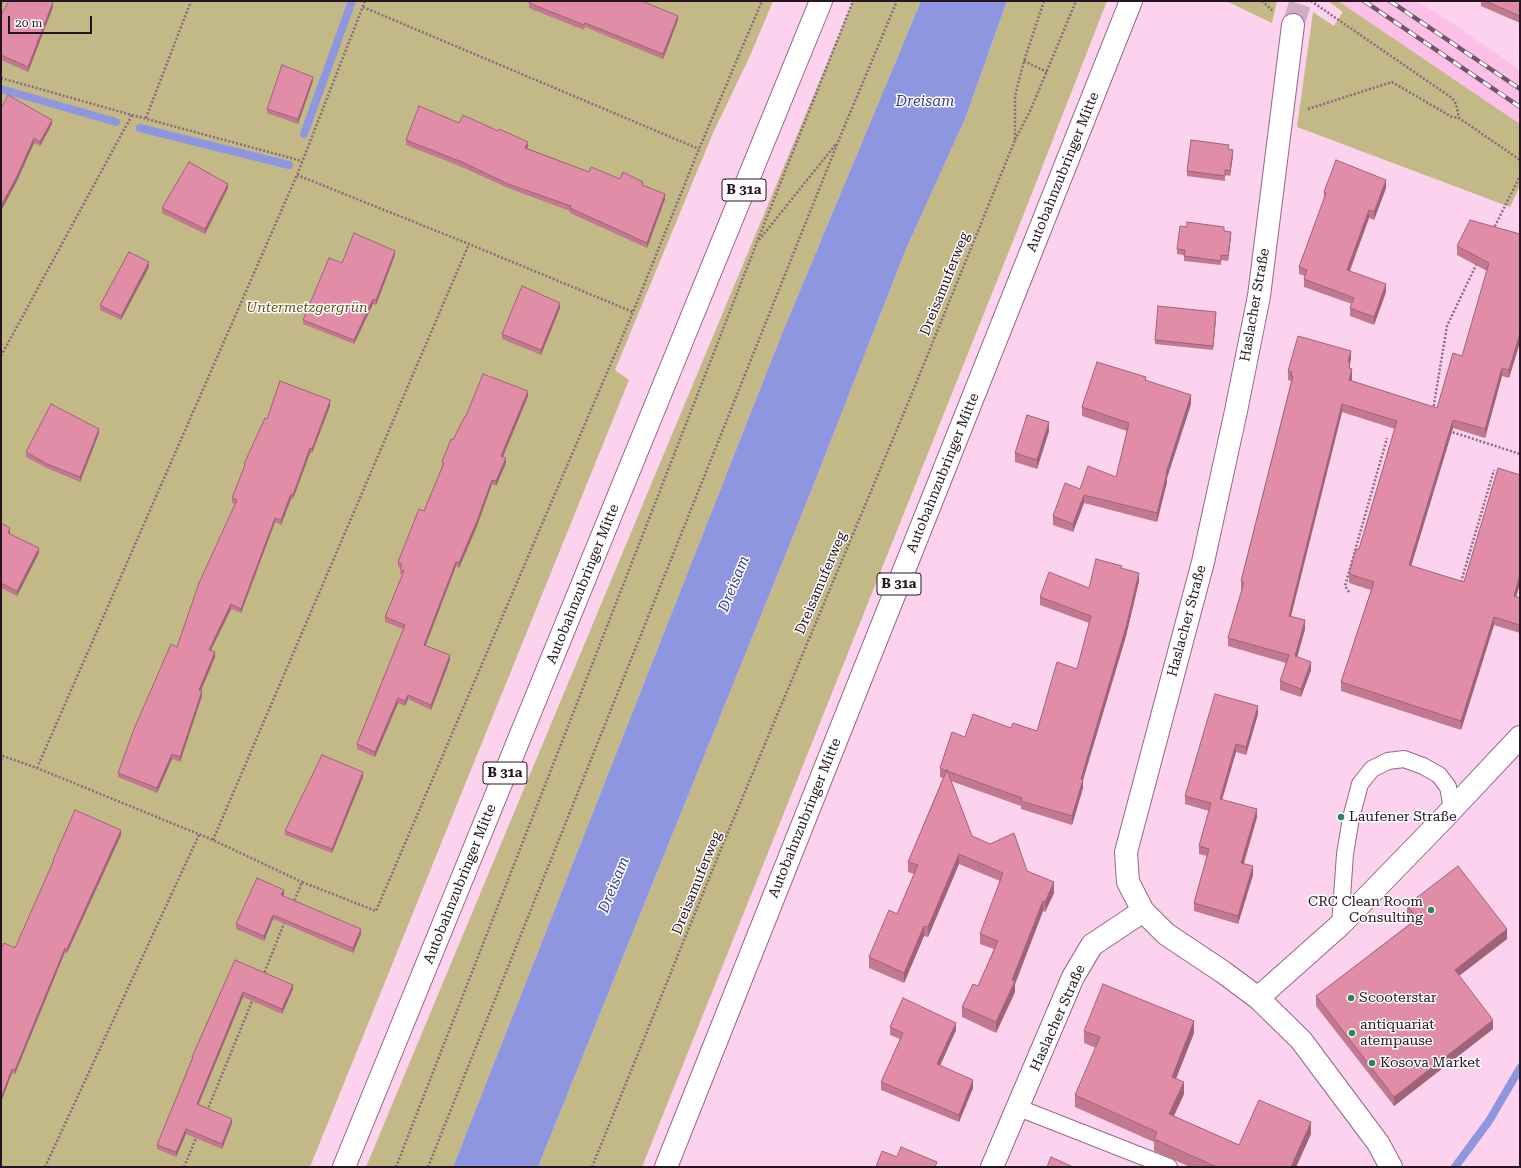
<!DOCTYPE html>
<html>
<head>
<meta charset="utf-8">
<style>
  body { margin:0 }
  #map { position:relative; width:1521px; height:1168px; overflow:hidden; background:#fdd2ee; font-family:"Roboto Serif",serif }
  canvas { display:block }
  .frame { position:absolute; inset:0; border:2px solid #261421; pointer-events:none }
  .scale { position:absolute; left:8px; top:16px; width:84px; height:18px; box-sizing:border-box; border:2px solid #261421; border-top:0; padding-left:5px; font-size:12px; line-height:14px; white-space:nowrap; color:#261421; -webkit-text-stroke:3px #fff; paint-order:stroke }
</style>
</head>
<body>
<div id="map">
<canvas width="1521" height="1168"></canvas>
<div class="frame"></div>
<div class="scale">20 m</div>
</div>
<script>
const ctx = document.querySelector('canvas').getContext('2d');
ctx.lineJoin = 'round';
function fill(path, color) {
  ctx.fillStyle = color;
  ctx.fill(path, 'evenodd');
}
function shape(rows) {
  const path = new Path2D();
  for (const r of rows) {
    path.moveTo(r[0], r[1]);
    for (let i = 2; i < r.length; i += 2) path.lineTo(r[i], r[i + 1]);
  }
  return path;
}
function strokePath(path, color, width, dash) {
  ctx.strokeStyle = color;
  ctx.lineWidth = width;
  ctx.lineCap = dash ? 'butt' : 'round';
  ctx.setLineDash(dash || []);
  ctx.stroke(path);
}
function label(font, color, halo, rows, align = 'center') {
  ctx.font = font + ' "Roboto Serif",serif';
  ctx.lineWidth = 3;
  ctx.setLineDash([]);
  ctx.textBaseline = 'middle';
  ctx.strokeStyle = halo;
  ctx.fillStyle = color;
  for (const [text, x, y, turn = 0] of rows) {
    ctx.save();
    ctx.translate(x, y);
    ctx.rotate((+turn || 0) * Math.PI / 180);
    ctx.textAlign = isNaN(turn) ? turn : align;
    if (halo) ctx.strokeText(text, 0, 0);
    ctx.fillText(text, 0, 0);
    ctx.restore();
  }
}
const built = shape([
  [1338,1,1416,1,1449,21,1520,70,1520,124]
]);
const green = shape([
  [1,1,773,1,750,56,713,133,615,370,629,380,310,1167,1,1167],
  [853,1,921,1,781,336,453,1167,366,1167],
  [1007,1,1107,1,1023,216,642,1167,538,1167,806,504,906,249,965,119],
  [1226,1,1277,1,1272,23],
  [1328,1,1338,1,1520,124,1520,186,1510,207,1297,127,1313,12,1334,26,1343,12]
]);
const water = shape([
  [921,1,1007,1,965,119,906,249,806,504,538,1167,453,1167,781,336]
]);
const stream = shape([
  [1,89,116,122],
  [140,128,289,165],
  [304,134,352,1],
  [1455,1167,1489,1121,1520,1068]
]);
const minorTunnel = shape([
  [1293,25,1301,1]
]);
const path = shape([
  [1262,1,1273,11],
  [1311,1,1452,98,1456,104,1459,118,1520,160],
  [363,7,699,149],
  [1024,61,1047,72],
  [1,78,132,115,302,161],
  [1308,109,1392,82,1452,117,1459,118],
  [146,118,191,1],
  [1015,140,1031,109,1076,1],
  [297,175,469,244,633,312],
  [1493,230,1520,176],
  [759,240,836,144],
  [1,356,132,115],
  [1433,410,1447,326,1477,263],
  [1449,431,1520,454],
  [1461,582,1494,470],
  [1349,592,1345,586,1387,438],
  [1,760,3,756,37,768,213,840,302,882],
  [37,768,297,175,365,1],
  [213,840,469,244],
  [293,904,302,882,376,911,633,312,699,149,762,1],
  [263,976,285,921],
  [207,1111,253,999],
  [45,1167,199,835],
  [184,1167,197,1136],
  [396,1167,757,242,853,1],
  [428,1167,838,142,897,1],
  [592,1167,723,844,908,403,1015,140,1015,96,1024,61,1044,1]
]);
const service = shape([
  [1340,925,1345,854,1351,818,1360,784,1372,769,1388,761,1404,759,1423,766,1439,775,1448,787,1452,808],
  [1019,1108,1169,1167]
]);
const minor = shape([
  [1293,25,1259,296,1236,411,1203,562,1126,852,1128,882,1143,911,1166,934,1223,972,1258,998,1301,1040,1378,1143,1391,1167],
  [1258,998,1340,925,1443,819,1520,737],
  [992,1167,1073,977,1092,945,1143,911]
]);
const trunk = shape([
  [344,1167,821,1],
  [666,1167,1131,1]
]);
const rail = shape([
  [1364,1,1520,107],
  [1390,1,1520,89]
]);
const wall = shape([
  [1481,1,1520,1,1520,23,1481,6],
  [529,3,678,20,663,59,585,27,584,30,529,8],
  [53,7,28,72,1,60,1,15],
  [313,81,298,124,267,113,267,109],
  [1,108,52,124,40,146,34,143,17,181,1,211],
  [459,123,528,146,527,148,589,172,643,185,665,199,647,248,570,213,570,211,508,188,462,167,406,145,406,140],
  [1229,150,1233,155,1230,176,1225,175,1225,181,1187,176,1187,171],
  [228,188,205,234,162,213,162,208],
  [1386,188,1374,220,1369,218,1350,271,1386,292,1374,325,1350,316,1350,308,1352,304,1304,287,1304,279,1305,276,1299,274,1299,267,1324,199,1324,192],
  [1224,231,1231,236,1228,261,1221,260,1221,265,1184,261,1184,255,1177,254,1177,249],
  [1520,234,1520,342,1509,378,1502,376,1485,438,1453,428,1411,566,1464,582,1520,475,1520,584,1516,596,1520,598,1520,633,1494,625,1461,730,1341,691,1341,682,1371,590,1349,583,1349,574,1359,549,1395,429,1342,412,1291,616,1305,629,1297,657,1311,670,1301,697,1280,690,1280,681,1286,663,1228,646,1228,638,1242,590,1241,590,1241,581,1291,382,1291,381,1288,380,1288,371,1351,359,1350,362,1350,369,1352,378,1352,381,1437,408,1462,356,1487,271,1457,255,1457,246],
  [395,255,376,305,373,304,354,344,303,324,303,320,342,263],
  [149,267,121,320,100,310,100,305],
  [560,308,541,355,502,339,502,334],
  [1216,317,1213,350,1155,344,1155,340],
  [1146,380,1191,404,1167,478,1167,482,1157,522,1084,503,1073,532,1053,525,1053,516,1080,489,1116,477,1127,431,1082,416,1082,407],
  [528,396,503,457,506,463,496,486,492,484,477,526,459,568,456,566,425,645,450,660,431,710,408,699,405,706,398,703,375,757,357,749,357,744,403,629,385,622,385,617,403,575,400,574,401,568,398,567,398,562,424,511,442,467,442,462,466,416],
  [330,400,330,406,312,453,310,453,293,499,291,499,281,525,275,522,241,613,231,609,211,650,215,657,201,691,202,696,180,762,172,759,157,793,118,777,118,773,177,647,235,504,232,503,232,498,244,468,244,464,267,419],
  [1049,431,1037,469,1015,462,1015,453],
  [99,433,80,482,47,468,26,457,26,452],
  [1,523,10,533,10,534,39,553,17,596,1,588],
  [1122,568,1139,581,1126,636,1083,780,1083,788,1072,825,1021,809,1021,806,951,781,972,836,1027,871,1054,893,1045,912,1043,911,1015,984,1015,992,996,1033,962,1017,962,1007,978,986,994,949,980,944,980,934,1000,881,959,864,928,937,924,936,904,983,869,968,869,957,897,914,914,874,908,872,908,862,943,778,940,777,940,768,965,737,1011,728,1037,731,1077,669,1089,623,1040,605,1040,597,1089,588],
  [1258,714,1246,755,1236,752,1222,799,1257,817,1244,864,1253,875,1238,924,1194,911,1194,903,1207,856,1199,854,1199,846,1209,811,1185,804,1185,796],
  [363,777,332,853,285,835,285,831],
  [121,835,67,953,65,952,15,1074,12,1073,1,1102,1,949,15,948,53,864,53,860],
  [284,894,283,896,361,934,353,953,273,919,264,941,236,929,236,924],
  [1407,905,1507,939,1459,976,1493,1029,1394,1106,1316,1006,1316,996,1412,922,1407,914],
  [235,960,293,989,282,1014,243,997,198,1105,232,1123,222,1149,186,1134,176,1157,157,1149,157,1145,192,1059,192,1057],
  [890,1027,956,1030,940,1066,973,1088,959,1122,881,1090,881,1082,900,1039,890,1035],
  [1084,1031,1194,1033,1176,1078,1184,1094,1174,1116,1239,1145,1311,1134,1296,1167,1190,1167,1154,1151,1154,1142,1075,1107,1075,1095,1096,1048,1084,1043]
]);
const shadedWall = shape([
  [53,2,53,7,28,72,28,67],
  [678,16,678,20,663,59,663,54],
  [313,77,313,81,298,124,298,119],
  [52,120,52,124,40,146,40,142],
  [34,138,34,143,17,181,1,211,1,206],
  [528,142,528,146,525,152,525,148],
  [1233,150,1233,155,1230,176,1230,171],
  [1386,180,1386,188,1374,220,1374,212],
  [228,184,228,188,205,234,205,229],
  [665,194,665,199,647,248,647,243],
  [1369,210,1369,218,1347,277,1347,270],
  [1231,232,1231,236,1228,261,1228,256],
  [395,251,395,255,376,305,376,300],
  [149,262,149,267,121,320,121,316],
  [1386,284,1386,292,1374,325,1374,317],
  [373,299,373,304,354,344,354,340],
  [560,303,560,308,541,355,541,350],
  [1216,312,1216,317,1213,350,1213,346],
  [1520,333,1520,342,1509,378,1509,370],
  [1351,351,1351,359,1348,370,1348,362],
  [1502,368,1502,376,1485,438,1485,429],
  [1352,369,1352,378,1349,389,1349,380],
  [528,391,528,396,501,461,501,456],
  [1191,395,1191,404,1167,478,1167,482,1157,522,1157,513,1166,473],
  [330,401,330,406,312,453,312,449],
  [1342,404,1342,412,1289,624,1289,616],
  [1453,420,1453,428,1409,573,1409,565],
  [1049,422,1049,431,1037,469,1037,460],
  [99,429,99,433,80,482,80,477],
  [310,448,310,453,293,499,293,495],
  [506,458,506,463,496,486,496,481],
  [492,480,492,484,477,526,459,568,459,563],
  [291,494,291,499,281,525,281,520],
  [1084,495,1084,503,1073,532,1073,524],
  [275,518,275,522,241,613,241,609],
  [10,528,10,533,8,538,8,533],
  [39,548,39,553,17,596,17,591],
  [456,562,456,566,424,650,424,645],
  [1139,573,1139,581,1126,636,1083,780,1083,788,1072,825,1072,816,1081,779],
  [1520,575,1520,584,1514,604,1514,596],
  [231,604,231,609,209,654,209,650],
  [1494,617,1494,625,1461,730,1461,721],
  [1305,620,1305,629,1295,665,1295,656],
  [215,652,215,657,199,695,199,690],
  [450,655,450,660,431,710,431,705],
  [1311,662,1311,670,1301,697,1301,689],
  [202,691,202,696,180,762,180,757],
  [408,695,408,699,405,706,405,701],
  [398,698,398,703,375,757,375,752],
  [1258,706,1258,714,1246,755,1246,747],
  [1236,744,1236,752,1220,807,1220,799],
  [172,754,172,759,157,793,157,788],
  [363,772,363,777,332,853,332,849],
  [1257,809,1257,817,1241,871,1241,863],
  [121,830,121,835,67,953,67,949],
  [959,854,959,864,928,937,928,927],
  [1253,866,1253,875,1238,924,1238,916],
  [1054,882,1054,893,1045,912,1045,902],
  [284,890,284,894,281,900,281,895],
  [1043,901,1043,911,1015,984,1015,992,996,1033,996,1022],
  [273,915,273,919,264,941,264,936],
  [924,926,924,936,904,983,904,973],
  [361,929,361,934,353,953,353,948],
  [1507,929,1507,939,1455,979,1455,970],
  [65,948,65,952,15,1074,15,1070],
  [293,985,293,989,282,1014,282,1009],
  [243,992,243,997,197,1108,197,1104],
  [1493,1020,1493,1029,1394,1106,1394,1097],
  [1194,1021,1194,1033,1172,1089,1172,1077],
  [956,1023,956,1030,937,1072,937,1064],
  [12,1069,12,1073,1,1102,1,1098],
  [973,1080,973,1088,959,1122,959,1115],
  [1184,1082,1184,1094,1169,1126,1169,1114],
  [232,1119,232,1123,222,1149,222,1144],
  [1311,1122,1311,1134,1296,1167,1291,1167],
  [186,1129,186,1134,176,1157,176,1152]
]);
const building = shape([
  [9,1,51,1,53,2,28,67,1,55,1,15,9,1],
  [529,1,642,1,678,16,663,54,585,23,584,25,529,3,529,1],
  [1485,1,1520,1,1520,16,1485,1],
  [282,65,313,77,298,119,267,109,282,65],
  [8,95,52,120,40,142,34,138,17,176,1,206,1,108,8,95],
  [419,106,459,123,463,115,498,131,499,129,528,142,525,148,589,172,591,167,620,179,623,172,643,182,642,185,665,194,647,243,570,208,571,206,508,184,462,162,406,140,419,106],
  [1191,140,1229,145,1228,149,1233,150,1230,171,1225,170,1225,176,1187,171,1191,140],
  [1336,160,1386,180,1374,212,1369,210,1347,270,1386,284,1374,317,1350,308,1354,298,1304,279,1307,270,1299,267,1326,193,1324,192,1336,160],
  [189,162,228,184,205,229,162,208,189,162],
  [1470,220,1520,234,1520,333,1509,370,1502,368,1485,429,1453,420,1409,565,1464,582,1498,468,1520,475,1520,575,1514,596,1520,598,1520,625,1494,617,1461,721,1341,682,1374,582,1349,574,1356,549,1359,549,1397,421,1342,404,1289,616,1305,620,1295,656,1311,662,1301,689,1280,681,1289,655,1228,638,1244,582,1241,581,1293,376,1291,376,1292,372,1288,371,1298,336,1351,351,1348,362,1350,362,1349,368,1352,369,1349,380,1437,408,1453,353,1462,356,1489,263,1457,246,1470,220],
  [1187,222,1224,227,1224,231,1231,232,1228,256,1221,255,1221,261,1184,256,1185,250,1177,249,1180,226,1187,227,1187,222],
  [354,233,395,251,376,300,373,299,354,340,303,320,329,258,342,263,354,233],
  [129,252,149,262,121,316,100,305,129,252],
  [522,286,560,303,541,350,502,334,522,286],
  [1158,306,1216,312,1213,346,1155,340,1158,306],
  [1097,362,1146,377,1145,380,1191,395,1166,473,1167,473,1157,513,1084,495,1073,524,1053,516,1065,483,1080,489,1088,466,1116,477,1129,423,1082,407,1097,362],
  [483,374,528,391,501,456,506,458,496,481,492,480,477,521,459,563,456,562,424,645,450,655,431,705,408,695,405,701,398,698,375,752,357,744,405,625,385,617,404,571,400,569,402,564,398,562,419,509,424,511,444,463,442,462,451,439,453,440,465,416,466,416,483,374],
  [280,381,330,400,330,401,312,449,310,448,293,495,291,494,281,520,275,518,241,609,231,604,209,650,215,652,199,690,202,691,180,757,172,754,157,788,118,773,134,729,171,644,177,647,199,583,237,500,232,498,245,465,244,464,265,418,267,419,280,381],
  [51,404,99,429,80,477,47,464,26,452,51,404],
  [1027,415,1049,422,1037,460,1015,453,1027,415],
  [1,523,10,528,8,533,39,548,17,591,1,583,1,523],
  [1096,559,1122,566,1121,568,1139,573,1126,627,1081,779,1083,780,1072,816,1021,801,1022,798,947,771,947,770,946,771,940,768,952,732,965,737,973,714,1011,728,1013,723,1037,731,1057,662,1077,669,1091,616,1040,597,1049,572,1089,588,1096,559],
  [1215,694,1258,706,1246,747,1236,744,1220,799,1257,809,1241,863,1253,866,1238,916,1194,903,1209,849,1199,846,1211,803,1185,796,1215,694],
  [322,755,363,772,332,849,285,831,322,755],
  [947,770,972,836,990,844,1014,833,1027,871,1054,882,1045,902,1043,901,1012,980,1015,981,996,1022,962,1007,973,984,978,986,998,941,980,934,1003,873,959,854,928,927,924,926,904,973,869,957,889,910,897,914,918,865,908,862,947,770],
  [75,810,121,830,67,949,65,948,15,1070,12,1069,1,1098,1,949,4,943,15,948,54,860,53,860,75,810],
  [1458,866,1507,929,1455,970,1493,1020,1394,1097,1316,996,1417,919,1407,905,1458,866],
  [257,878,284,890,281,895,361,929,353,948,273,915,264,936,236,924,257,878],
  [235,960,293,985,282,1009,243,992,197,1104,232,1119,222,1144,186,1129,176,1152,157,1145,193,1057,192,1057,235,960],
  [1103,984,1194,1021,1172,1077,1184,1082,1169,1114,1239,1145,1259,1100,1311,1122,1291,1167,1217,1167,1154,1139,1157,1132,1075,1095,1100,1037,1084,1031,1103,984],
  [903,998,956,1023,937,1064,973,1080,959,1115,881,1082,903,1033,890,1027,903,998],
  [901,1147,937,1162,935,1167,876,1167,882,1151,897,1157,901,1147],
  [1051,1157,1073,1167,1047,1167,1051,1157]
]);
const markers = [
  [1341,817,4,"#29855b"],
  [1431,910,4,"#29855b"],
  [1351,998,4,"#29855b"],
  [1352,1033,4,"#29855b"],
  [1372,1063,4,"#29855b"]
];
const shields = [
  [744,190,44],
  [899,584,44],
  [505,773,44]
];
const shieldNames = [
  ["B 31a",744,190],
  ["B 31a",899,584],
  ["B 31a",505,773]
];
const streetNames = [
  ["Autobahnzubringer Mitte",1063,172,-68],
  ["Dreisamuferweg",945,284,-68],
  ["Haslacher Straße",1255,305,-80],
  ["Autobahnzubringer Mitte",943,473,-68],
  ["Dreisamuferweg",821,583,-67],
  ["Autobahnzubringer Mitte",583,584,-68],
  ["Haslacher Straße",1187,621,-75],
  ["Autobahnzubringer Mitte",805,818,-68],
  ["Dreisamuferweg",697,883,-68],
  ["Autobahnzubringer Mitte",460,884,-68],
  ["Haslacher Straße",1058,1018,-66]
];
const parkNames = [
  ["Untermetzgergrün",307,308]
];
const poiNames = [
  ["Laufener Straße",1349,817],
  ["CRC Clean Room",1423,902,"right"],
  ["Consulting",1423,918,"right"],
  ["Scooterstar",1359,998],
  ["antiquariat",1360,1025],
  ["atempause",1360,1041],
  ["Kosova Market",1380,1063]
];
const waterNames = [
  ["Dreisam",925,102],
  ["Dreisam",734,584,-68],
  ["Dreisam",614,885,-68]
];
fill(built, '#fcbfe7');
fill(green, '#c2b986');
fill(water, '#8f96e0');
strokePath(stream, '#8f96e0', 8);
strokePath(minorTunnel, '#d2acc5', 22, [22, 11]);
strokePath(service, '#966686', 18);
strokePath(minor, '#966686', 24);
strokePath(trunk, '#966686', 24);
strokePath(path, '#876a7d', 2.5, [2, 2]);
strokePath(service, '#fff', 16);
strokePath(minor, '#fff', 22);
strokePath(trunk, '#fff', 22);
strokePath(rail, '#715668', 4.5);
strokePath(rail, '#fff', 3, [9]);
fill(wall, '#c27990');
fill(shadedWall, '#9e6376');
fill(building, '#e28da8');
strokePath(building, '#9e6376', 1);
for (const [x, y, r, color] of markers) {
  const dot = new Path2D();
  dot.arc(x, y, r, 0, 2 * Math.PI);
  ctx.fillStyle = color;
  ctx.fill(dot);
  strokePath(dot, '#fff', 1.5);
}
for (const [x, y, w] of shields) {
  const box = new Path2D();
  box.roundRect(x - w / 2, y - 11, w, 22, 3);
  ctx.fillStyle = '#fff';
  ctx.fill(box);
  strokePath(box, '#261421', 1);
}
label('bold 13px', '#261421', null, shieldNames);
label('14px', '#261421', '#fff', streetNames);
label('italic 14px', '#605514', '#fff', parkNames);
label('14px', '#261421', '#fff', poiNames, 'left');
label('italic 15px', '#3d3b92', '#fff', waterNames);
</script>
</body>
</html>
